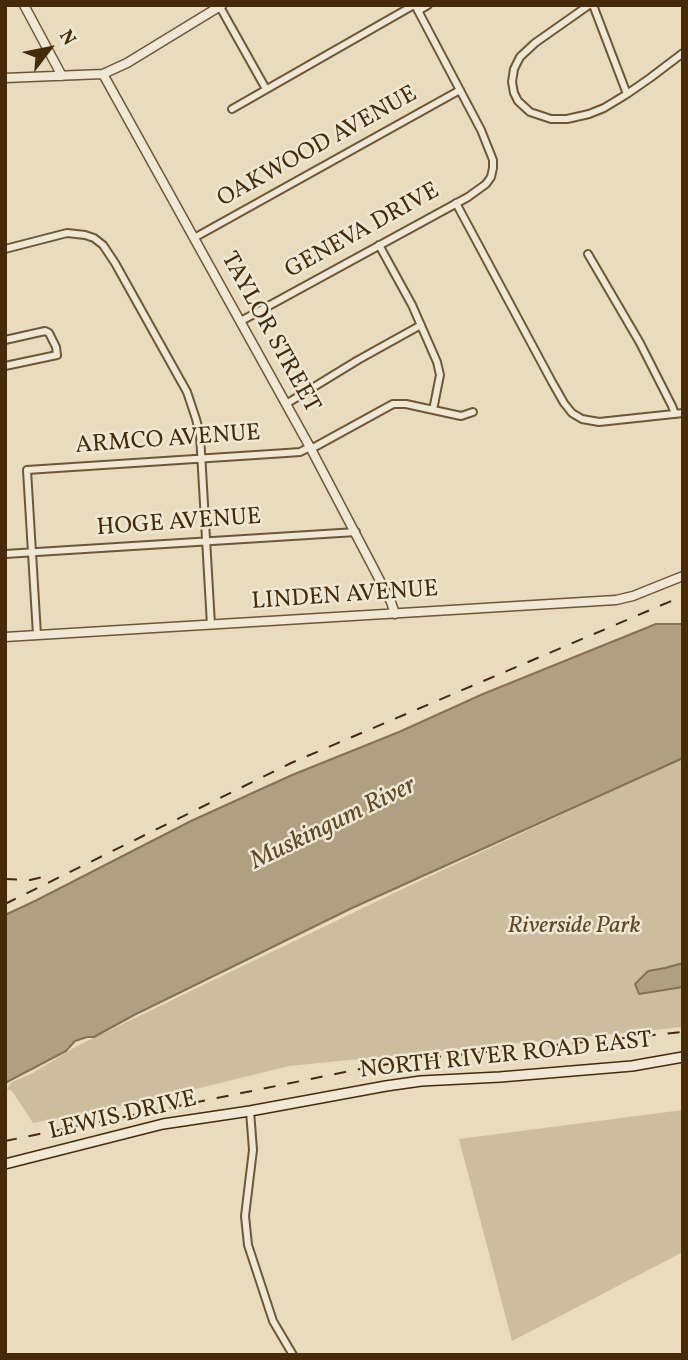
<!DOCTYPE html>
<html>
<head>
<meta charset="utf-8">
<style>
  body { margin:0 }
  #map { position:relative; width:688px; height:1360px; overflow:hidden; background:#e8dbbe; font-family:Vollkorn,serif }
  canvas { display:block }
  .frame { position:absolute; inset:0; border:7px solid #452b0a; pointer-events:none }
  .north { position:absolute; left:14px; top:14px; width:70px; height:70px; -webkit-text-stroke:5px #f0e8d5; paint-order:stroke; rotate:58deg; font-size:19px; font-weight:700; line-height:28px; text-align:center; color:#452b0a }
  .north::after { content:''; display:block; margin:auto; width:24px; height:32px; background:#452b0a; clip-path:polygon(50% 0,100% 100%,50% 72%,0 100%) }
</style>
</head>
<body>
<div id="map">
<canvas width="688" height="1360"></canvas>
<div class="frame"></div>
<div class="north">N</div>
</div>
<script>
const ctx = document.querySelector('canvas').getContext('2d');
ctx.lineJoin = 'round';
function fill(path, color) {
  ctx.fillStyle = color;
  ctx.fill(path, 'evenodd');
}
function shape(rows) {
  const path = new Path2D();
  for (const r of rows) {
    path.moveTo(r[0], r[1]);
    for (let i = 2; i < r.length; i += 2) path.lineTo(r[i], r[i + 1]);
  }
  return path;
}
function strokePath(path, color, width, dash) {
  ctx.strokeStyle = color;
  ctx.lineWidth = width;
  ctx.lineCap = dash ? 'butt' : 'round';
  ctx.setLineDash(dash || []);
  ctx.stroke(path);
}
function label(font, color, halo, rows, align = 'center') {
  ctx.font = font + ' Vollkorn,serif';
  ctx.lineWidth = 5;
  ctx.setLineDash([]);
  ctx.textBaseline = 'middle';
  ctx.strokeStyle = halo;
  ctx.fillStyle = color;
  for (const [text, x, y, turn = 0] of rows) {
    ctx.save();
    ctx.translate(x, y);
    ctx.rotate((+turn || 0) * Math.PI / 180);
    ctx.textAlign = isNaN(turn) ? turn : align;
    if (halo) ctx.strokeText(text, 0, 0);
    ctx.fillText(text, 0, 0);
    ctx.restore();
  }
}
const green = shape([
  [683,758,683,1027,289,1066,143,1102,33,1123,12,1091,7,1089,12,1082,31,1074,77,1046,394,893],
  [683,1110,683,1252,512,1341,459,1139]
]);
const water = shape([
  [656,624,683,624,683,758,352,908,134,1015,94,1037,87,1037,75,1041,66,1051,5,1083,5,915,35,901,191,821,292,775,399,732,483,694,656,624],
  [683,963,683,987,639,994,635,984,648,971,665,968,683,963]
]);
const minor = shape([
  [589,5,535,43,520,57,514,69,512,82,514,93,518,101,530,112,551,119,567,119,589,114,604,108,627,94,650,78,683,53],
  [593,5,627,94],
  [220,7,266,89],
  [418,11,428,5],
  [232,109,414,5],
  [456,203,552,382,564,403,572,413,582,419,599,422,683,413],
  [194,238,460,90],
  [379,245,412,305,437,362,440,375,433,410],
  [5,249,67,233,85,235,94,238,103,245,115,263,187,392,196,419,200,435,211,625],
  [588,254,640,343,672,406,675,414],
  [241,321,468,197,486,184,491,177,493,168,493,160,481,130,415,5],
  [5,340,45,331,49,333,56,347,57,355,5,366],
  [286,404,358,360,421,325],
  [311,449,393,404,406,404,461,416,473,412],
  [5,554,356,532],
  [37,635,27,470,286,453,300,452,310,447],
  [250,1111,253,1150,245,1216,248,1245,273,1321,293,1355]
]);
const tertiary = shape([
  [24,5,62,76],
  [103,74,311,449,375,571,391,602,395,614],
  [5,78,103,74,127,63,222,5],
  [5,637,616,600,633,596,683,576]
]);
const secondary = shape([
  [5,1164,163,1124,250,1111,386,1086,421,1081,500,1077,632,1066,683,1057]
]);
const rail = shape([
  [5,879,30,880,47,876],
  [5,904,291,763,683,596],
  [5,1141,360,1069,417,1059,683,1032]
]);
const streetNames = [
  ["OAKWOOD AVENUE",318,148,-29],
  ["GENEVA DRIVE",363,232,-29],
  ["TAYLOR STREET",269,333,61],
  ["ARMCO AVENUE",168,441,-4],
  ["HOGE AVENUE",179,524,-4],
  ["LINDEN AVENUE",345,597,-4],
  ["NORTH RIVER ROAD EAST",506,1057,-6],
  ["LEWIS DRIVE",123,1117,-13]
];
const parkNames = [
  ["Riverside Park",574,928]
];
const waterNames = [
  ["Muskingum River",334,825,-26]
];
fill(green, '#ccbd9f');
fill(water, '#b19f81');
strokePath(water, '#867151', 2);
strokePath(minor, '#6e5737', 10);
strokePath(tertiary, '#6e5737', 11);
strokePath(secondary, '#452b0a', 12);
strokePath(minor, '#f0e8d5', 6);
strokePath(tertiary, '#f0e8d5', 8);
strokePath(secondary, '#f0e8d5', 9);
strokePath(rail, '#452b0a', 2, [12, 12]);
label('24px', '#452b0a', '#f0e8d5', streetNames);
label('italic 24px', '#604828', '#f0e8d5', parkNames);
label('italic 26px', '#604828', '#f0e8d5', waterNames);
</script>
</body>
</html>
